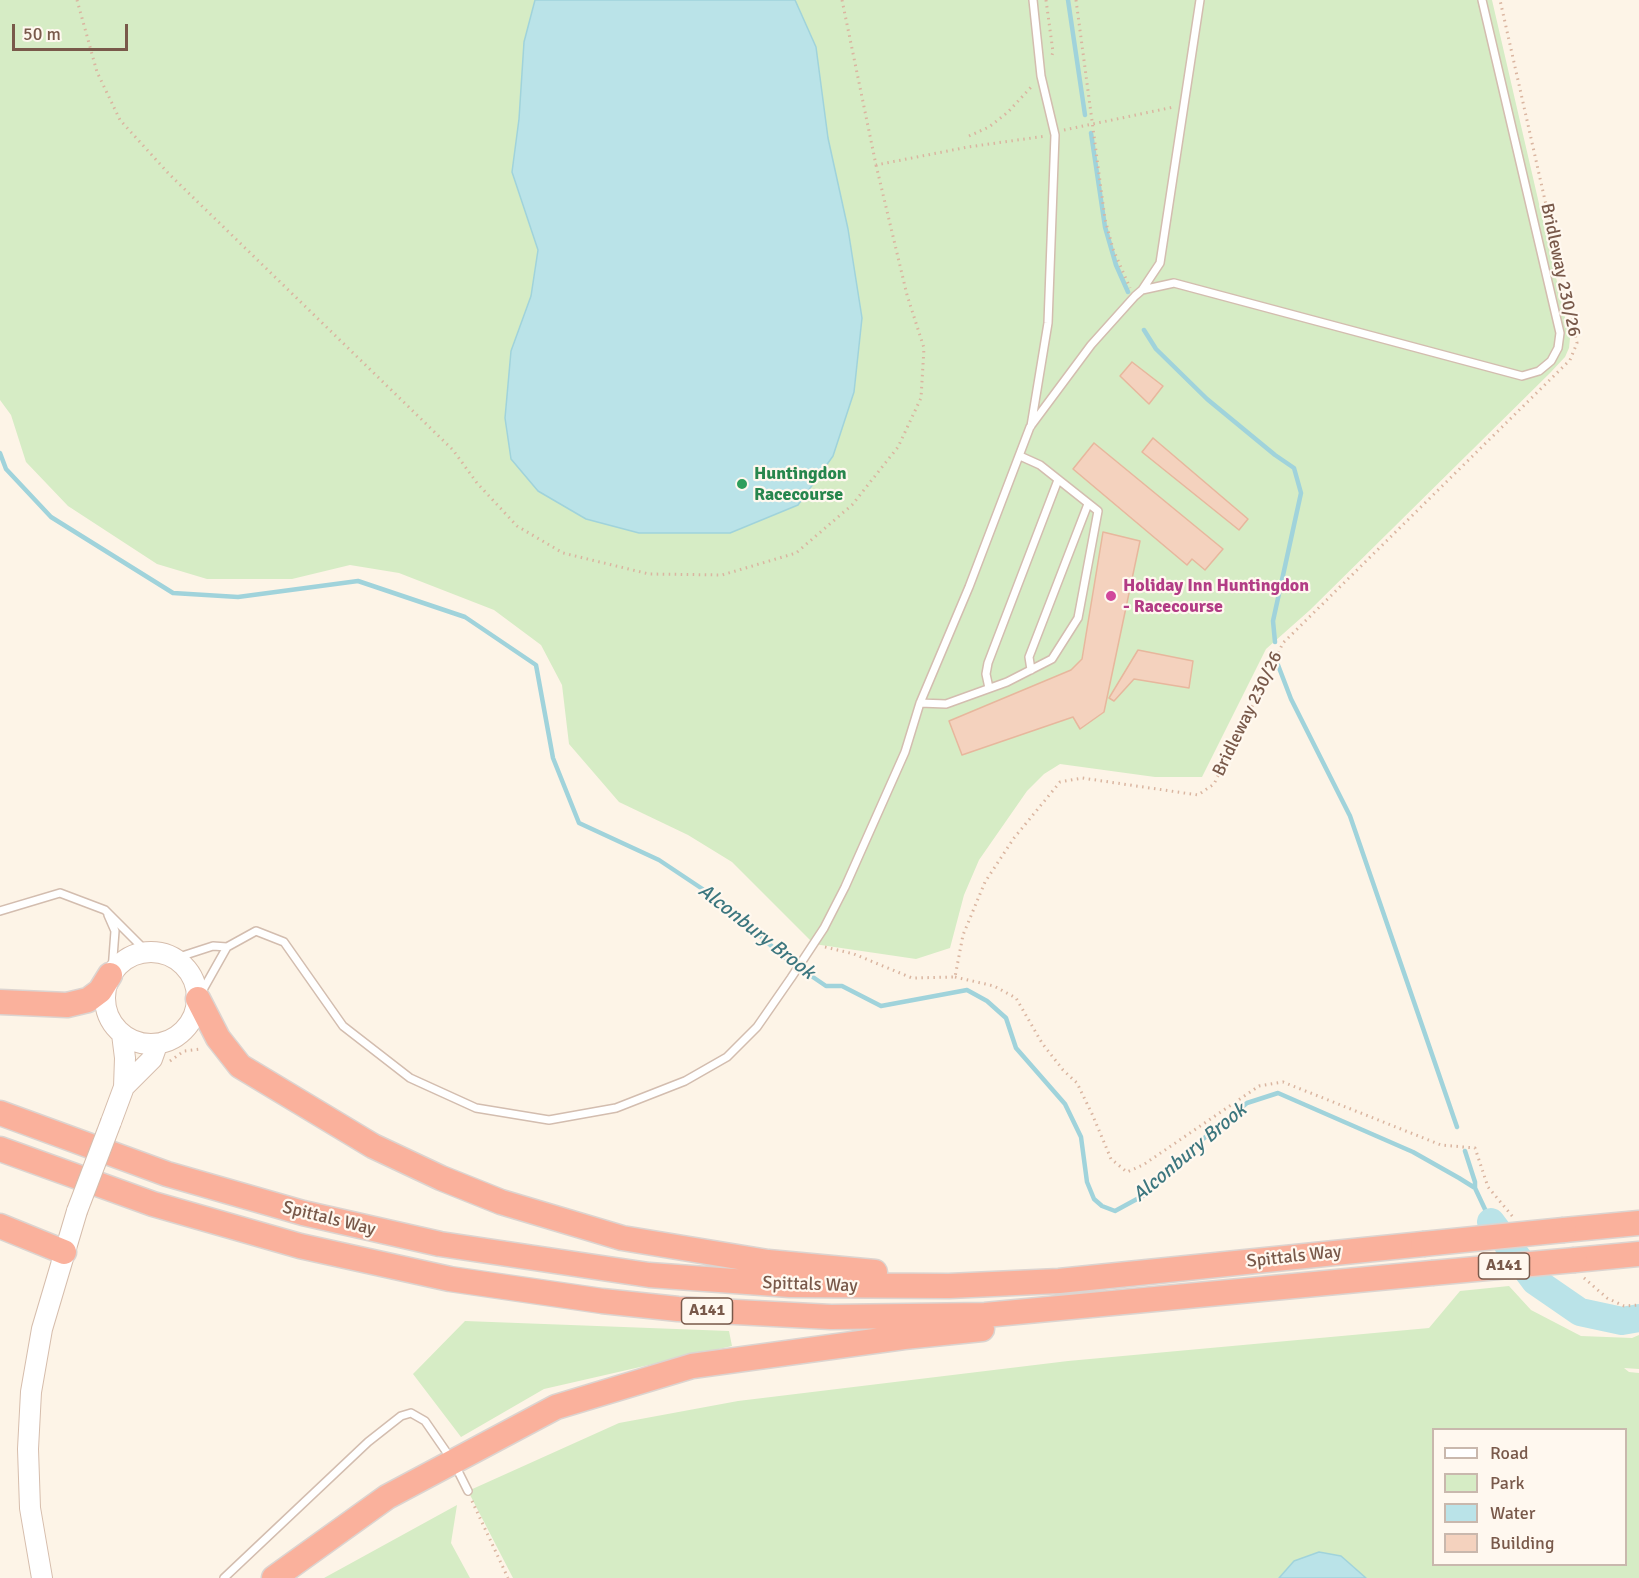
<!DOCTYPE html>
<html>
<head>
<meta charset="utf-8">
<style>
	body { margin:0 }
	#map { position:relative; width:1639px; height:1578px; overflow:hidden; background:#fdf4e7; font-family:Signika,sans-serif }
	canvas { display:block }
	.legend { position:absolute; left:1432px; top:1428px; width:195px; height:138px; box-sizing:border-box; background:#fff8ef; border:2px solid #c9b8ad; margin:0; padding:8px 10px; list-style:none; font-size:18px; color:#79594a }
	.legend li { display:flex; align-items:center; gap:12px; height:30px }
	.legend b { width:30px; border:2px solid #c9b8ad }
	.scale { position:absolute; left:12px; top:24px; width:116px; height:27px; box-sizing:border-box; border:3px solid #79594a; border-top:0; padding-left:8px; font-size:18px; line-height:21px; white-space:nowrap; color:#79594a; -webkit-text-stroke:4px #fff8ef; paint-order:stroke }
</style>
</head>
<body>
<div id="map">
<canvas width="1639" height="1578"></canvas>
<ul class="legend">
<li><b style="height:8px;background:#fff"></b>Road</li>
<li><b style="height:16px;background:#d6ecc5"></b>Park</li>
<li><b style="height:16px;background:#bae3e8"></b>Water</li>
<li><b style="height:16px;background:#f4d2be"></b>Building</li>
</ul>
<div class="scale">50 m</div>
</div>
<script>
const context = document.querySelector('canvas').getContext('2d');
context.lineJoin = 'round';
function fillPath(path, color) { context.fillStyle = color; context.fill(path, 'evenodd'); }
const shape = rows => new Path2D(rows.map(r => 'M' + r).join(''));
function stroke(path, color, width, dash) { context.strokeStyle = color; context.lineWidth = width; context.lineCap = dash ? 'butt' : 'round'; context.setLineDash(dash || []); context.stroke(path); }
function drawText(font, color, halo, rows, align = 'center') {
  context.font = font + ' Signika,sans-serif'; context.lineWidth = 4.5; context.setLineDash([]); context.textBaseline = 'middle'; context.strokeStyle = halo; context.fillStyle = color; for (const [text, x, y, turn = 0] of rows) {
    context.save(); context.translate(x, y); context.rotate((+turn || 0) * Math.PI / 180); context.textAlign = isNaN(turn) ? turn : align; if (halo) context.strokeText(text, 0, 0); context.fillText(text, 0, 0); context.restore();
  }
}
const green = shape([
	[0,0,1492,0,1570,338,1569,348,1565,357,1550,373,1310,610,1266,649,1202,777,1155,777,1060,764,1044,774,1027,791,979,860,964,895,950,948,916,959,814,944,732,862,688,835,619,802,569,744,562,685,541,645,494,610,399,573,350,565,292,579,207,579,157,564,68,506,26,462,11,415,0,400],
	[1509,1286,1531,1310,1581,1336,1632,1338,1639,1335,1639,1369,1624,1368,1629,1372,1639,1373,1639,1578,1366,1578,1341,1556,1294,1561,1279,1578,513,1578,468,1491,619,1423,738,1401,1068,1361,1429,1328,1460,1291],
	[1434,1430,1626,1430,1626,1564,1434,1564],
	[465,1321,729,1331,732,1346,544,1389,461,1437,413,1374],
	[457,1505,451,1543,470,1578,324,1578]
]);
const water = shape([
	[535,0,795,0,816,47,828,138,848,229,862,318,854,392,833,456,798,505,730,533,639,533,586,519,538,491,511,459,505,418,511,351,531,296,538,250,512,172,519,119,524,42,535,0],
	[1319,1552,1341,1556,1366,1578,1279,1578,1294,1561,1319,1552]
]);
const stream = shape([
	[1068,0,1085,115],
	[1091,133,1105,227,1116,265,1128,292],
	[1144,330,1156,349,1207,399,1275,455,1294,468,1301,493,1273,621,1275,642],
	[0,453,6,469,51,517,173,593,238,597,358,581,465,617,536,665,553,758,579,823,659,860,722,902,785,958,826,986,842,986,881,1006,967,990,987,1001,1006,1018,1016,1048,1065,1104,1081,1137,1087,1182,1094,1199,1102,1206,1115,1211,1148,1193,1164,1171,1247,1103,1278,1093,1413,1152,1459,1178,1475,1188,1491,1222],
	[1278,665,1291,699,1350,816,1457,1127],
	[1465,1151,1475,1182,1475,1188]
]);
const river = shape([
	[1491,1222,1535,1281,1580,1312,1622,1321,1639,1318]
]);
const building = shape([
	[1132,362,1163,386,1149,404,1120,376,1132,362],
	[1153,438,1248,519,1239,530,1142,452,1153,438],
	[1094,443,1223,549,1205,570,1192,559,1187,565,1073,469,1094,443],
	[1103,532,1140,541,1104,712,1080,729,1073,717,962,755,949,721,1071,670,1082,659,1103,532],
	[1138,650,1193,661,1189,688,1134,679,1114,701,1109,698,1138,650]
]);
const path = shape([
	[77,0,97,72,120,120,169,174,453,450,477,483,517,526,563,553,649,574,722,575,796,553,852,505,898,447,921,398,924,348,907,295,876,165],
	[842,0,876,165,968,147,1046,136],
	[1046,0,1053,52,1051,58],
	[1076,0,1105,219,1113,249,1130,288],
	[1064,130,1174,107],
	[969,136,989,127,1008,112,1033,85],
	[825,947,854,954,912,978,955,977,963,935,985,882,1014,838,1060,782,1082,778,1198,795,1214,784,1283,643,1570,360,1577,343,1500,0],
	[955,977,994,986,1016,998,1042,1043,1063,1070,1077,1083,1093,1116,1111,1159,1127,1172,1143,1165,1259,1086,1283,1082,1441,1145,1475,1148,1488,1187,1513,1217],
	[170,1061,184,1051,201,1049],
	[1584,1278,1607,1298,1624,1306,1639,1305],
	[472,1501,508,1578]
]);
const lane = shape([
	[1142,290,1160,263,1200,0],
	[1031,426,1048,323,1055,135,1041,76,1033,0],
	[1031,670,1029,657,1088,504],
	[989,688,986,674,988,663,1058,480],
	[920,703,946,704,1007,682,1052,659,1078,618,1098,511,1040,465,1020,456],
	[0,911,60,893,105,910,146,951],
	[108,915,115,931,112,971],
	[176,958,213,946,227,947,256,931,284,942,343,1026,410,1078,476,1108,549,1120,616,1108,685,1081,727,1057,757,1027,791,978,824,928,845,887,905,752,920,703,969,587,1030,427,1091,345,1135,296,1142,290,1174,283,1522,376,1539,371,1551,361,1558,348,1560,333,1482,0],
	[200,995,227,947],
	[224,1578,368,1442,401,1416,411,1413,425,1421,454,1463,468,1491]
]);
const secondary = shape([
	'105 998a46 46 0 1 1 92 0a46 46 0 1 1-92 0Z',
	[124,1087,152,1059,157,1045],
	[111,1122,124,1087,125,1058,122,1034],
	[42,1578,30,1508,28,1449,31,1392,42,1329,77,1211]
]);
const highway = shape([
	[198,999,218,1038,240,1066,373,1146,441,1178,501,1202,622,1238,768,1262,875,1272],
	[0,1002,67,1005,88,1000,100,991,110,975],
	[0,1113,167,1174,303,1213,440,1244,649,1275,790,1285,949,1286,1059,1281,1423,1244],
	[0,1149,153,1204,300,1246,450,1279,602,1301,678,1309,831,1317,985,1315,1432,1273],
	[0,1226,64,1252],
	[1564,1230,1639,1223],
	[1575,1260,1639,1254],
	[274,1578,387,1497,556,1407,692,1366,904,1337,982,1329]
]);
const secondaryBridge = shape([
	[77,1211,111,1122]
]);
const highwayBridge = shape([
	[1423,1244,1564,1230],
	[1432,1273,1575,1260]
]);
const markers = [
	[742,484,6,"#2e9e5b"],
	[1111,596,6,"#d1479c"]
];
const shields = [
	[1504,1266,51],
	[707,1311,51]
];
const shieldNames = [
	["A141",1504,1266],
	["A141",707,1311]
];
const streetNames = [
	["Bridleway 230/26",1560,270,78],
	["Bridleway 230/26",1248,714,-64],
	["Spittals Way",329,1219,14],
	["Spittals Way",1294,1257,-6],
	["Spittals Way",810,1285,2]
];
const leisureNames = [
	["Huntingdon",754,474],
	["Racecourse",754,495]
];
const hotelNames = [
	["Holiday Inn Huntingdon",1123,586],
	["- Racecourse",1123,607]
];
const waterNames = [
	["Alconbury Brook",756,932,38],
	["Alconbury Brook",1190,1153,-40]
];
fillPath(green, '#d6ecc5');
fillPath(water, '#bae3e8');
stroke(water, '#a0d3db', 1.5);
stroke(stream, '#a0d3db', 4.5);
stroke(river, '#bae3e8', 28);
fillPath(building, '#f4d2be');
stroke(building, '#e7b79d', 1.5);
stroke(lane, '#d3bdaf', 10);
stroke(secondary, '#d6bdac', 22);
stroke(highway, '#dcd4d0', 27);
stroke(path, '#dab5a0', 3, [1.5, 4.5]);
stroke(lane, '#fff', 7);
stroke(secondary, '#fff', 20);
stroke(highway, '#fab19c', 24);
stroke(secondaryBridge, '#d6bdac', 22, []);
stroke(highwayBridge, '#dcd4d0', 27, []);
stroke(secondaryBridge, '#fff', 20);
stroke(highwayBridge, '#fab19c', 24);
for (const [x, y, r, color] of markers) { const dot = new Path2D(); dot.arc(x, y, r, 0, 2 * Math.PI); context.fillStyle = color; context.fill(dot); stroke(dot, '#fff8ef', 2); }
for (const [x, y, w] of shields) { const box = new Path2D(); box.roundRect(x - w / 2, y - 13, w, 26, 4.5); context.fillStyle = '#fff8ef'; context.fill(box); stroke(box, '#79594a', 1.5); }
drawText('bold 16px', '#79594a', null, shieldNames);
drawText('18px', '#79594a', '#fff8ef', streetNames);
drawText('bold 18px', '#27864d', '#fff8ef', leisureNames, 'left');
drawText('bold 18px', '#b23c85', '#fff8ef', hotelNames, 'left');
drawText('italic 20px', '#3c767e', '#fff8ef', waterNames);
</script>
</body>
</html>
